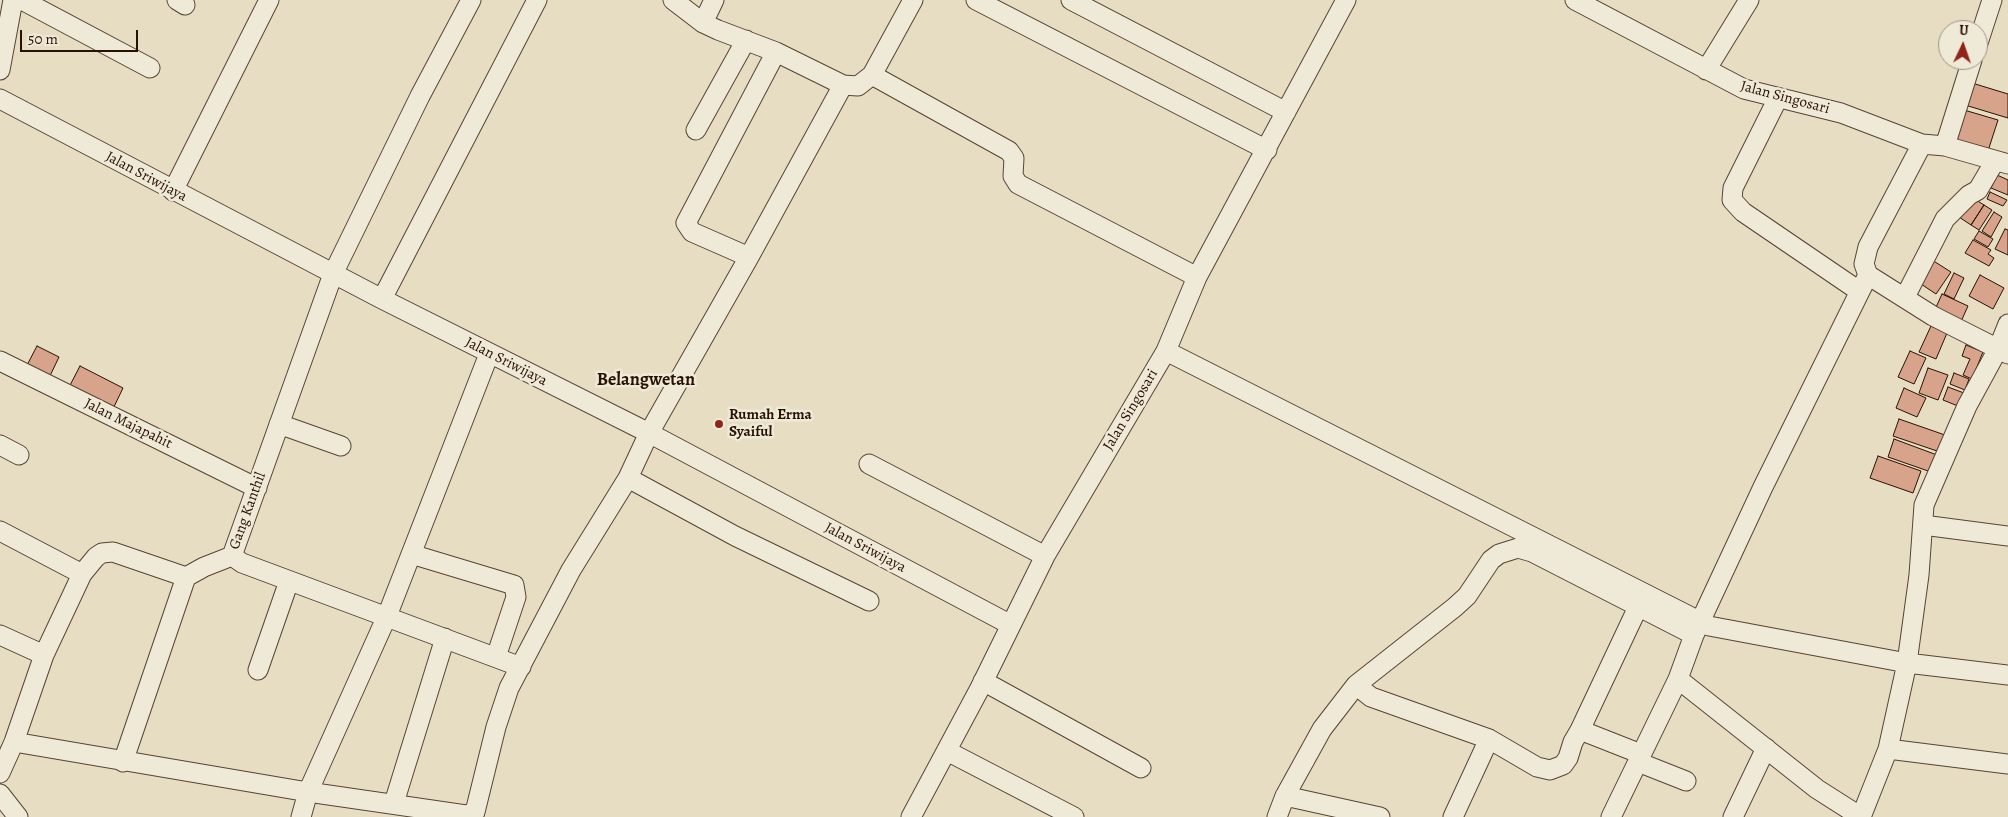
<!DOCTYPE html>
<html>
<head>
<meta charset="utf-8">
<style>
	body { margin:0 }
	#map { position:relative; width:2008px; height:817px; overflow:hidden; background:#e6ddc3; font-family:Alegreya,serif }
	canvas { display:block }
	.north { position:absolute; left:1938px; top:20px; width:50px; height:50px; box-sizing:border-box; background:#efe9d8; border:1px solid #a09382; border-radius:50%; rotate:3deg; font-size:14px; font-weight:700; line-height:20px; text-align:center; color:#291102 }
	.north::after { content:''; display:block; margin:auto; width:18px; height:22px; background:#8f2418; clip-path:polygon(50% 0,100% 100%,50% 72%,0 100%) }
	.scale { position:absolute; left:20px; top:30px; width:118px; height:22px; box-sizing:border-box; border:2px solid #291102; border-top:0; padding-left:6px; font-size:15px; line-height:18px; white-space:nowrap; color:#291102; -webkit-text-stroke:4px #efe9d8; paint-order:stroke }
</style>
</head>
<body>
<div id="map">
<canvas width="2008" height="817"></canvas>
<div class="north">U</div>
<div class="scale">50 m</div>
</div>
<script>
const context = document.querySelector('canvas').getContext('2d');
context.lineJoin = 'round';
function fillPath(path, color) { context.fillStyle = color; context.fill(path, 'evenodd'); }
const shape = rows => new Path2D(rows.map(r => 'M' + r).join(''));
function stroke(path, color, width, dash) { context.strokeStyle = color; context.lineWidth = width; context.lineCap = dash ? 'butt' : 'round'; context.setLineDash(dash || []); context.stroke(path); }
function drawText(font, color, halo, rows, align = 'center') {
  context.font = font + ' Alegreya,serif'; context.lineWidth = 5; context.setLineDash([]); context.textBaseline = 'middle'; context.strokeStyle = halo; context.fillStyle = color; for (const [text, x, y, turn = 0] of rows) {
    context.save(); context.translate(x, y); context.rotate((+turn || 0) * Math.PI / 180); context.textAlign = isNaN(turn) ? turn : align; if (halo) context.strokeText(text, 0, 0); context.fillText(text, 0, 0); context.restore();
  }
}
const building = shape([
	[1972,83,2008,94,2008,118,1965,105,1972,83],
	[1964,110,1998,120,1987,154,1954,144,1964,110],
	[1997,175,2008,180,2008,195,1991,188,1997,175],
	[1990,192,2007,200,2003,206,1987,199,1990,192],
	[1970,196,1984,205,1971,225,1956,215,1970,196],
	[1984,205,1992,210,1979,230,1971,225,1984,205],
	[1994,212,2002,217,1991,237,1982,231,1994,212],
	[2005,229,2008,230,2008,255,1995,249,2005,229],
	[1979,231,1993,239,1988,247,1974,239,1979,231],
	[1973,240,1991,250,1988,254,1994,258,1989,266,1965,253,1973,240],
	[1932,260,1951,272,1936,294,1918,282,1932,260],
	[1954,273,1964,278,1954,299,1944,294,1954,273],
	[1980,275,2004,288,1993,309,1969,296,1980,275],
	[1942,294,1968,306,1959,326,1933,314,1942,294],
	[1931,326,1947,333,1936,359,1919,352,1931,326],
	[1966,345,1983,352,1972,379,1963,375,1970,359,1962,356,1966,345],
	[37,346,59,357,48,380,25,369,37,346],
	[1910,351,1926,358,1914,384,1898,377,1910,351],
	[80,366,123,388,111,413,67,391,80,366],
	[1928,368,1948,375,1938,400,1919,393,1928,368],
	[1954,373,1969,379,1965,390,1950,384,1954,373],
	[1948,387,1964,393,1958,406,1943,400,1948,387],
	[1904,388,1926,398,1917,417,1896,408,1904,388],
	[1899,419,1945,435,1940,452,1893,436,1899,419],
	[1894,439,1937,455,1931,472,1888,457,1894,439],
	[1878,456,1921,471,1913,493,1870,478,1878,456]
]);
const minor = shape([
	[22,0,150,68],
	[177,0,185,5],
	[673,0,703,23,718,30,776,52,843,85],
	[976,0,1267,150],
	[1071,0,1286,112],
	[1575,0,1744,89,1841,113,1922,144,1945,146,2008,164],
	[703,23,714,0],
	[1978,43,1992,0],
	[0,70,13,0],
	[1706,70,1749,0],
	[872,75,1009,151,1014,158,1013,176,1018,184,1197,277],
	[1778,98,1733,188,1732,200,1743,212,1859,291],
	[0,99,382,299,649,433,1011,625],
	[696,130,746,40],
	[1945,146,1972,60],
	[173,191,269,0],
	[749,257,692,232,686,223,776,52],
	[1868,275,1933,316,2008,354],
	[1905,297,1945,219,1969,195,1978,190,1995,161],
	[382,299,537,0],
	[1166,351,1709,626,1907,663,2008,675],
	[0,361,257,488],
	[279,424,341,446],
	[0,445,19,455],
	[869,464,1045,556],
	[628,478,735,536,869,601],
	[1923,525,2008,536],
	[0,531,82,574],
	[411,554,514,585,516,597,496,657],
	[232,556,242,563,521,667],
	[186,577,204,567,232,556,333,274,420,96,471,0],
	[0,635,44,655],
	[258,670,289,581],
	[1678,679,1817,789,1861,817],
	[983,681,1141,768],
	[1356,685,1455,607,1467,596,1491,560,1499,554,1518,548,1532,552,1694,635],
	[1580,730,1638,607],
	[14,742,308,792,466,815,475,812,496,727,509,688,571,570,628,478,649,433,749,257,843,85,858,86,872,75,913,0],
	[1888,749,2008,764],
	[947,751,1074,817],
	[123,762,186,577],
	[1638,762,1686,781],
	[0,773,14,742,44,655,82,574,96,557,102,553,113,552,186,577],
	[0,794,18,817],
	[1285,796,1380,817],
	[394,803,445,638],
	[301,817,308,792,387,616,489,354],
	[911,817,980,688,1045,556,1166,351,1197,277,1346,0],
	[1277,817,1285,796,1322,729,1356,685,1371,697,1489,739,1537,767,1550,770,1563,765,1568,758,1573,742,1580,730,1641,754],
	[1453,817,1489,739],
	[1611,817,1678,679,1694,635,1763,487,1868,275,1864,264,1868,247,1922,144],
	[1733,817,1766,748],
	[1861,817,1888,749,1907,663,1919,575,1924,505,1967,406,1998,349,2008,324]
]);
const markers = [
	[719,424,5,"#8f2418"]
];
const streetNames = [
	["Jalan Singosari",1785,98,15],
	["Jalan Sriwijaya",146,177,28],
	["Jalan Sriwijaya",506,362,27],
	["Jalan Singosari",1131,410,-59],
	["Jalan Majapahit",128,424,26],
	["Gang Kanthil",248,511,-70],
	["Jalan Sriwijaya",865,548,28]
];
const poiNames = [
	["Rumah Erma",729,415],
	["Syaiful",729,432]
];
const quarterNames = [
	["Belangwetan",646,381]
];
fillPath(building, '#d7a38a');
stroke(building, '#291102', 1);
stroke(minor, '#584432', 21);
stroke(minor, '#efe9d8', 19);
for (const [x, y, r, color] of markers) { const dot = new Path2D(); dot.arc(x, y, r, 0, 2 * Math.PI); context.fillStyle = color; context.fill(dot); stroke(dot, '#efe9d8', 2); }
drawText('15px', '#291102', '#efe9d8', streetNames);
drawText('bold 15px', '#291102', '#efe9d8', poiNames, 'left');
drawText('bold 18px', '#291102', '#efe9d8', quarterNames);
</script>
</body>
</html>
